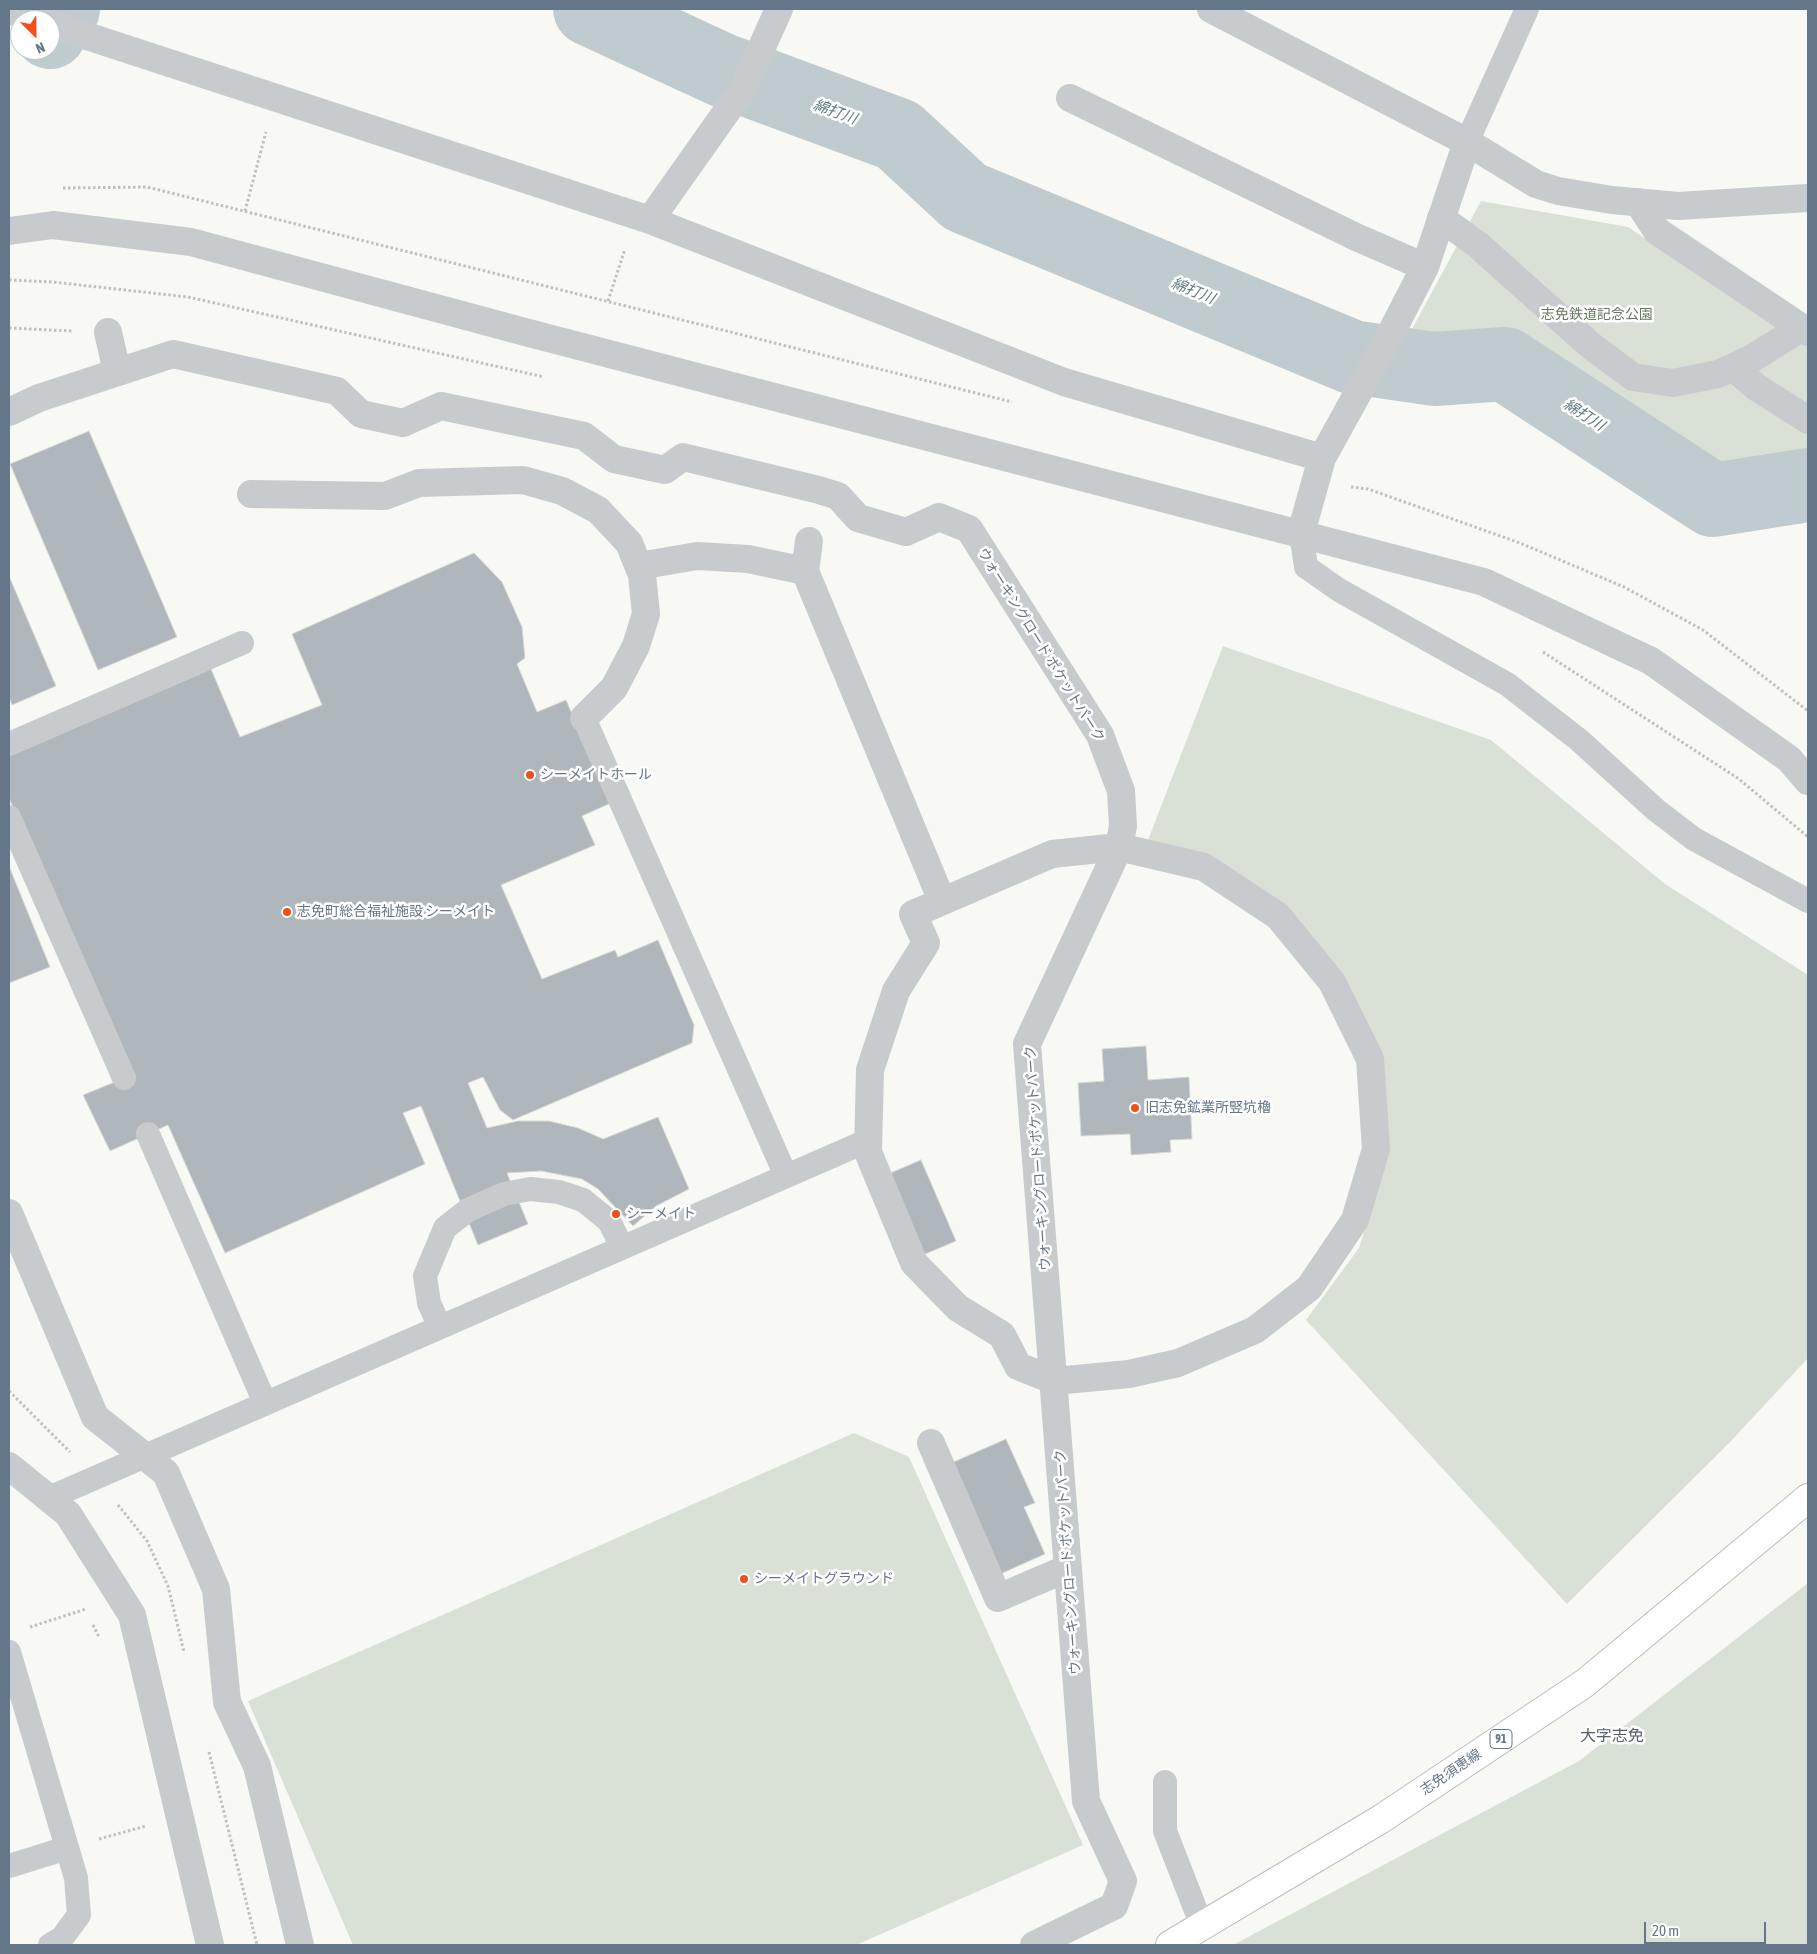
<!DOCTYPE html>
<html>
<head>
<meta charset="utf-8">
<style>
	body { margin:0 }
	#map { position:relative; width:1817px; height:1954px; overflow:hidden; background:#f8f8f4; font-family:"Asap Condensed",sans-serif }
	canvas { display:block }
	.frame { position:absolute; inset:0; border:10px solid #647788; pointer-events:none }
	.north { position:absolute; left:10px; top:10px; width:50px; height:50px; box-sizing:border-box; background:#fff; border:1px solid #c1c9cf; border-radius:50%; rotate:157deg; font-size:14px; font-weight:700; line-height:20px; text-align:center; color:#647788 }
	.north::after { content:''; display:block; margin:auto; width:18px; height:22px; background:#f14f1b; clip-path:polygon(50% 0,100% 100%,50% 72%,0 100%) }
	.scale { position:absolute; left:1644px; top:1922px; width:122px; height:22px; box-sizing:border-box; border:2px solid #647788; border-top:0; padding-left:6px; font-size:15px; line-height:18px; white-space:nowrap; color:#647788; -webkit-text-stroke:4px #fff; paint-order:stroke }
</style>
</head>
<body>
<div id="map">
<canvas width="1817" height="1954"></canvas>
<div class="frame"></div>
<div class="north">N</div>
<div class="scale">20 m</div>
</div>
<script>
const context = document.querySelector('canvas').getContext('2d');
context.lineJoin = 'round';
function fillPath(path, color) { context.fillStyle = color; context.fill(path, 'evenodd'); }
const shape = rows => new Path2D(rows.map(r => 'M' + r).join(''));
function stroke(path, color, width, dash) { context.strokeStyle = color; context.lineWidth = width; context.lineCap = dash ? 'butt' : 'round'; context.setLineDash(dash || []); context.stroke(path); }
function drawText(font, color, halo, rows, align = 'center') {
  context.font = font + ' "Asap Condensed","Noto Sans JP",sans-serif'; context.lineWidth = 5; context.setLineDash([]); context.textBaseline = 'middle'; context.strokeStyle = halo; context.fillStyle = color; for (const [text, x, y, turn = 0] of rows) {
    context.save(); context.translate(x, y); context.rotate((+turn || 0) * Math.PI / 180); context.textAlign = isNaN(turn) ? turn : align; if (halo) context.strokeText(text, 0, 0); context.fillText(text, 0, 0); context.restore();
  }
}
const green = shape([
	[1481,201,1628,227,1808,346,1808,469,1710,491,1483,350,1397,357],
	[1223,646,1491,740,1665,884,1808,975,1808,1358,1731,1441,1567,1604,1306,1320,1359,1248,1385,1166,1338,971,1148,840],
	[854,1433,909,1457,1083,1845,856,1945,353,1945,248,1701],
	[1808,1583,1808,1945,1233,1945,1579,1761]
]);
const river = shape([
	[590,9,722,70,898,135,965,197,1352,357,1434,369,1505,364,1713,500,1808,485],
	[50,32,63,9]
]);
const building = shape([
	[89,431,177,637,98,670,10,464,89,431],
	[474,553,502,582,522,627,525,658,517,664,537,712,566,700,611,803,582,816,595,845,501,885,542,979,615,950,618,957,658,940,694,1025,692,1043,513,1120,500,1110,483,1077,468,1083,487,1128,518,1121,549,1121,578,1128,603,1139,658,1117,689,1189,656,1206,633,1226,598,1189,582,1179,541,1171,507,1173,528,1224,478,1245,421,1106,403,1113,425,1164,225,1253,168,1125,110,1151,83,1095,132,1075,9,798,9,756,211,669,240,737,322,705,292,634,474,553],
	[9,576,56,686,12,705,9,697,9,576],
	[9,866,50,967,9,983,9,866],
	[1146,1046,1148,1080,1189,1077,1192,1139,1170,1140,1171,1152,1131,1155,1130,1134,1081,1136,1078,1083,1104,1081,1102,1049,1146,1046],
	[921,1160,956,1241,923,1255,888,1174,921,1160],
	[1006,1439,1035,1503,1024,1507,1045,1554,998,1575,949,1464,1006,1439]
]);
const path = shape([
	[63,188,147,187,1012,402],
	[245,211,266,132],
	[9,280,53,282,188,297,544,377],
	[608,301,625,249],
	[9,328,72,331],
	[1351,487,1368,489,1520,543,1624,587,1703,630,1808,711],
	[1543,652,1739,779,1808,837],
	[9,1391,70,1452],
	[118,1505,147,1541,168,1586,184,1652],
	[93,1625,99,1637],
	[30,1627,86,1609],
	[209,1752,257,1945],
	[99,1839,146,1826]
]);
const service = shape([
	[1467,142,1527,9],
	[1301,533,1306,567,1339,590,1507,684,1579,740,1656,810,1694,839,1808,901],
	[584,718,786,1176],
	[9,744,242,643],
	[9,817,124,1078],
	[148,1134,265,1403],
	[440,1327,429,1303,425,1276,445,1228,468,1210,504,1194,530,1189,559,1192,583,1200,609,1221,622,1247],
	[49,1498,869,1140],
	[9,1652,76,1878,79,1915,62,1938,50,1945],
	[1165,1782,1165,1831,1202,1926],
	[9,1866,67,1848]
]);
const pedestrian = shape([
	[1638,202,1657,231,1808,332],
	[1441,218,1478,245,1590,345,1633,377,1673,383,1718,374,1751,359,1801,328],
	[108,332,117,372],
	[1733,367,1756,387,1808,420],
	[9,412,39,398,173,354,337,391,361,414,403,423,441,406,584,436,614,459,665,470,683,457,819,490,838,496,858,518,906,532,939,517,969,529,1100,735,1121,791,1123,826,1119,847,1027,1044,1086,1801,1123,1881,1114,1906,1034,1945],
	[251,494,385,496,419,483,523,480,562,491,598,510,629,543,642,575,646,614,636,646,614,688,584,718],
	[809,541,805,571,942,901],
	[639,566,697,556,748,559,805,571],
	[1119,847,1204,867,1278,916,1332,982,1370,1059,1376,1149,1355,1220,1309,1288,1255,1330,1178,1363,1129,1374,1055,1381,1018,1366,1002,1335,958,1308,914,1263,868,1152,870,1070,896,991,926,943,913,914,1052,854,1119,847],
	[9,1213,95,1417,166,1473,216,1589,227,1702,257,1766,300,1945],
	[931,1443,998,1598,1068,1568]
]);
const minor = shape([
	[1211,9,1467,142,1425,267,1391,333,1322,458,1301,533],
	[9,10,39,20],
	[50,24,650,220,1064,382,1322,458],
	[1070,98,1356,237,1425,267],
	[650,220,744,87,779,9]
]);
const tertiary = shape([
	[1467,142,1536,184,1558,191,1612,200,1678,206,1808,198],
	[9,231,53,225,191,242,525,332,1484,582,1651,661,1789,759,1808,781],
	[9,1466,68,1514,132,1615,210,1945]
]);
const primary = shape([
	[1170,1945,1381,1819,1585,1683,1808,1498]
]);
const markers = [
	[530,775,5,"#f14f1b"],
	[287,912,5,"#f14f1b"],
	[1135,1108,5,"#f14f1b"],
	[616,1214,5,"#f14f1b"],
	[744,1579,5,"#f14f1b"]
];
const shields = [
	[1501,1739,22]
];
const shieldNames = [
	["91",1501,1739]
];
const parkNames = [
	["志免鉄道記念公園",1597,315]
];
const streetNames = [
	["ウォーキングロード ポケットパーク",1041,645,58],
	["ウォーキングロード ポケットパーク",1038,1158,-94],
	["ウォーキングロード ポケットパーク",1068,1562,-94],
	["志免須恵線",1451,1772,-34]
];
const poiNames = [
	["シーメイトホール",540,775],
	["志免町総合福祉施設 シーメイト",297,912],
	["旧志免鉱業所竪坑櫓",1145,1108],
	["シーメイト",626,1214],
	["シーメイトグラウンド",754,1579]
];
const waterNames = [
	["綿打川",835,112,20],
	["綿打川",1193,291,22],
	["綿打川",1584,415,33]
];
const quarterNames = [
	["大字志免",1612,1736]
];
fillPath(green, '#d9e0d5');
stroke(river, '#c0cbd0', 74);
fillPath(building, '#afb7bd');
stroke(building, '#d9d9d7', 1);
stroke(primary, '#babec2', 30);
stroke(path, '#bec1c3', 3, [2.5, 2.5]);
stroke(service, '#c7cbce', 24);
stroke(pedestrian, '#c7cbce', 28);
stroke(minor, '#c7cbce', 28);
stroke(tertiary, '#c7cbce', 28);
stroke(primary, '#fff', 28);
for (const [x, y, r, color] of markers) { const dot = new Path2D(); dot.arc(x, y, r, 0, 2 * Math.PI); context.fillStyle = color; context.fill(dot); stroke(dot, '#fff', 2); }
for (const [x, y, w] of shields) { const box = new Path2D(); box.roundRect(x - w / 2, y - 9.5, w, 19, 4); context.fillStyle = '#fff'; context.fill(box); stroke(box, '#647788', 1); }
drawText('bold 12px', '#647788', null, shieldNames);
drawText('14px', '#64795f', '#fff', parkNames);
drawText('14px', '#647788', '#fff', streetNames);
drawText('14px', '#647788', '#fff', poiNames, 'left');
drawText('italic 15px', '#5f7a83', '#fff', waterNames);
drawText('16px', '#53606c', '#fff', quarterNames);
</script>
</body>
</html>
